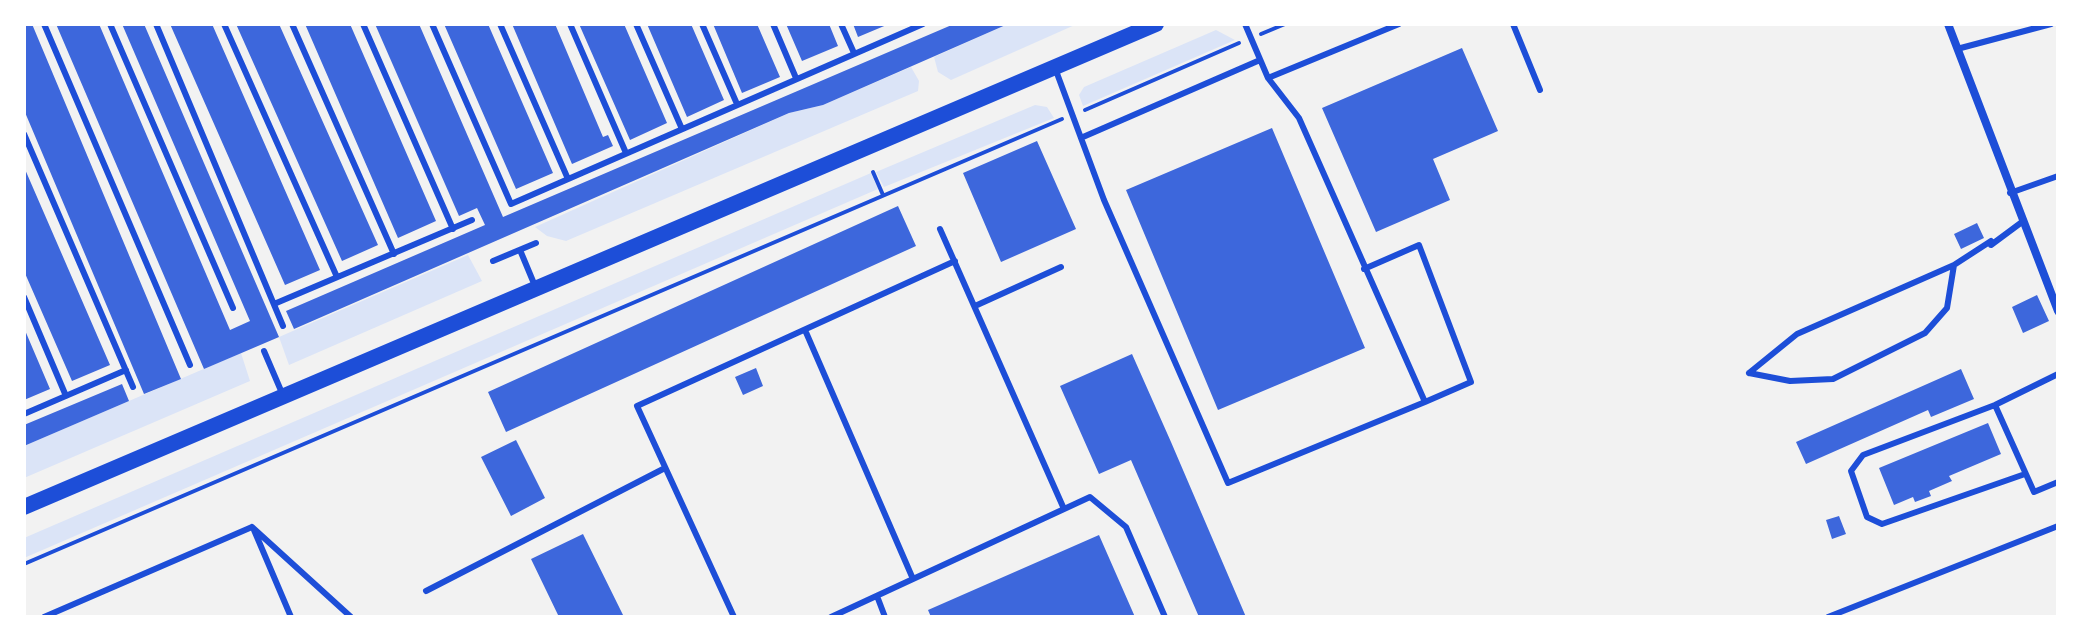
<!DOCTYPE html>
<style>
body{margin:0}
#map{position:relative;width:2082px;height:641px;overflow:hidden;background:#f2f2f2;font-family:Georgia,serif}
canvas{display:block}
.frame{position:absolute;inset:0;border:26px solid #fff;pointer-events:none}
</style>
<div id="map">
<canvas width="2082" height="641"></canvas>
<div class="frame"></div>
</div>
<script>
const ctx = document.querySelector('canvas').getContext('2d');
ctx.lineJoin = 'round';
function paint(path, color) { ctx.fillStyle = color; ctx.fill(path, 'evenodd'); }
function trace(path, color, width, dash) { ctx.strokeStyle = color; ctx.lineWidth = width; ctx.lineCap = dash ? 'butt' : 'round'; ctx.setLineDash(dash || []); ctx.stroke(path); }
paint(new Path2D(`
 M 1008,24 L 1077,24 L 951,80 L 938,72 L 934,57 Z
 M 1216,30 L 1235,40 L 1083,106 L 1079,95 L 1084,87 Z
 M 911,67 L 919,81 L 918,91 L 566,241 L 547,236 L 535,227 L 789,113 L 823,105 Z
 M 1035,105 L 1047,107 L 1054,118 L 884,187 L 876,172 Z
 M 871,173 L 878,189 L 24,558 L 24,538 Z
 M 468,255 L 482,281 L 289,365 L 279,337 Z
 M 241,353 L 250,381 L 24,478 L 24,446 Z`), '#dbe4f7');
paint(new Path2D(`
 M 24,24 L 32,24 L 181,379 L 144,394 L 24,110 Z
 M 56,24 L 99,24 L 230,330 L 250,321 L 122,24 L 144,24 L 279,337 L 204,369 Z
 M 170,24 L 212,24 L 320,270 L 285,285 Z
 M 236,24 L 279,24 L 378,245 L 342,261 Z
 M 305,24 L 350,24 L 436,221 L 398,238 Z
 M 375,24 L 419,24 L 503,217 L 954,24 L 1008,24 L 823,105 L 789,113 L 294,329 L 286,311 L 485,225 L 477,208 L 459,216 Z
 M 444,24 L 488,24 L 553,173 L 516,189 Z
 M 512,24 L 555,24 L 603,137 L 608,135 L 613,146 L 572,164 Z
 M 579,24 L 624,24 L 667,123 L 630,140 Z
 M 647,24 L 691,24 L 724,100 L 687,117 Z
 M 713,24 L 757,24 L 780,77 L 742,93 Z
 M 786,24 L 829,24 L 838,46 L 802,61 Z
 M 853,24 L 889,24 L 858,37 Z
 M 1462,48 L 1498,131 L 1433,159 L 1450,200 L 1376,232 L 1322,108 Z
 M 1272,128 L 1365,348 L 1218,410 L 1126,190 Z
 M 1037,141 L 1076,229 L 1001,262 L 963,173 Z
 M 24,167 L 110,365 L 72,381 L 24,271 Z
 M 898,206 L 916,246 L 506,432 L 488,392 Z
 M 1977,223 L 1984,238 L 1961,249 L 1954,234 Z
 M 2037,295 L 2049,321 L 2023,333 L 2012,307 Z
 M 24,328 L 50,389 L 24,400 Z
 M 1132,354 L 1171,442 L 1246,617 L 1199,617 L 1131,460 L 1099,474 L 1060,386 Z
 M 756,368 L 763,386 L 743,395 L 735,377 Z
 M 1961,369 L 1974,399 L 1931,417 L 1928,410 L 1806,464 L 1796,442 Z
 M 122,384 L 129,401 L 24,446 L 24,425 Z
 M 1988,423 L 2001,454 L 1949,476 L 1952,481 L 1929,491 L 1931,496 L 1915,502 L 1913,497 L 1894,505 L 1879,468 Z
 M 516,440 L 545,498 L 511,516 L 481,457 Z
 M 1839,516 L 1846,534 L 1832,539 L 1826,520 Z
 M 583,534 L 624,617 L 559,617 L 531,559 Z
 M 1099,535 L 1135,617 L 931,617 L 928,610 Z`), '#3d67dc');
trace(new Path2D(`
 M 1261,34 L 1285,24
 M 1085,110 L 1239,43
 M 873,172 L 883,195
 M 24,564 L 1062,119`), '#1d4ed8', 4);
trace(new Path2D(`
 M 44,24 L 190,365
 M 110,24 L 233,308
 M 156,24 L 283,326
 M 224,24 L 337,277
 M 292,24 L 394,254
 M 363,24 L 453,229
 M 432,24 L 511,204 L 923,24
 M 500,24 L 568,179
 M 570,24 L 626,153
 M 636,24 L 682,129
 M 702,24 L 737,104
 M 773,24 L 796,78
 M 841,24 L 854,53
 M 1513,24 L 1540,90
 M 1957,49 L 2051,24
 M 1055,68 L 1104,200 L 1228,483 L 1425,402 L 1299,118 L 1268,78 L 1245,24
 M 1268,78 L 1399,24
 M 24,134 L 133,387
 M 1083,137 L 1260,60
 M 2010,193 L 2058,176
 M 940,229 L 1064,509
 M 520,250 L 535,286
 M 493,261 L 536,243
 M 1364,269 L 1419,245 L 1471,382 L 1425,402
 M 24,297 L 66,396
 M 274,304 L 472,220
 M 975,306 L 1061,267
 M 805,330 L 913,579
 M 264,351 L 282,393
 M 1749,373 L 1797,334 L 1954,265 L 1991,241 L 1991,245 L 2022,222
 M 1749,373 L 1790,381 L 1833,379 L 1925,333 L 1947,308 L 1954,265
 M 1995,405 L 2034,492 L 2058,482
 M 24,414 L 126,370
 M 2025,474 L 1882,524 L 1867,517 L 1851,471 L 1863,455 L 1995,405 L 2058,374
 M 252,527 L 351,617
 M 254,530 L 291,617
 M 426,591 L 665,468
 M 877,596 L 885,617
 M 44,617 L 252,527
 M 734,617 L 637,406 L 955,261
 M 831,617 L 1090,497 L 1126,527 L 1165,617
 M 1828,617 L 2058,526`), '#1d4ed8', 6);
trace(new Path2D(`
 M 1948,24 L 2058,311`), '#1d4ed8', 8);
trace(new Path2D(`
 M 24,507 L 1156,24`), '#1d4ed8', 16);
</script>
